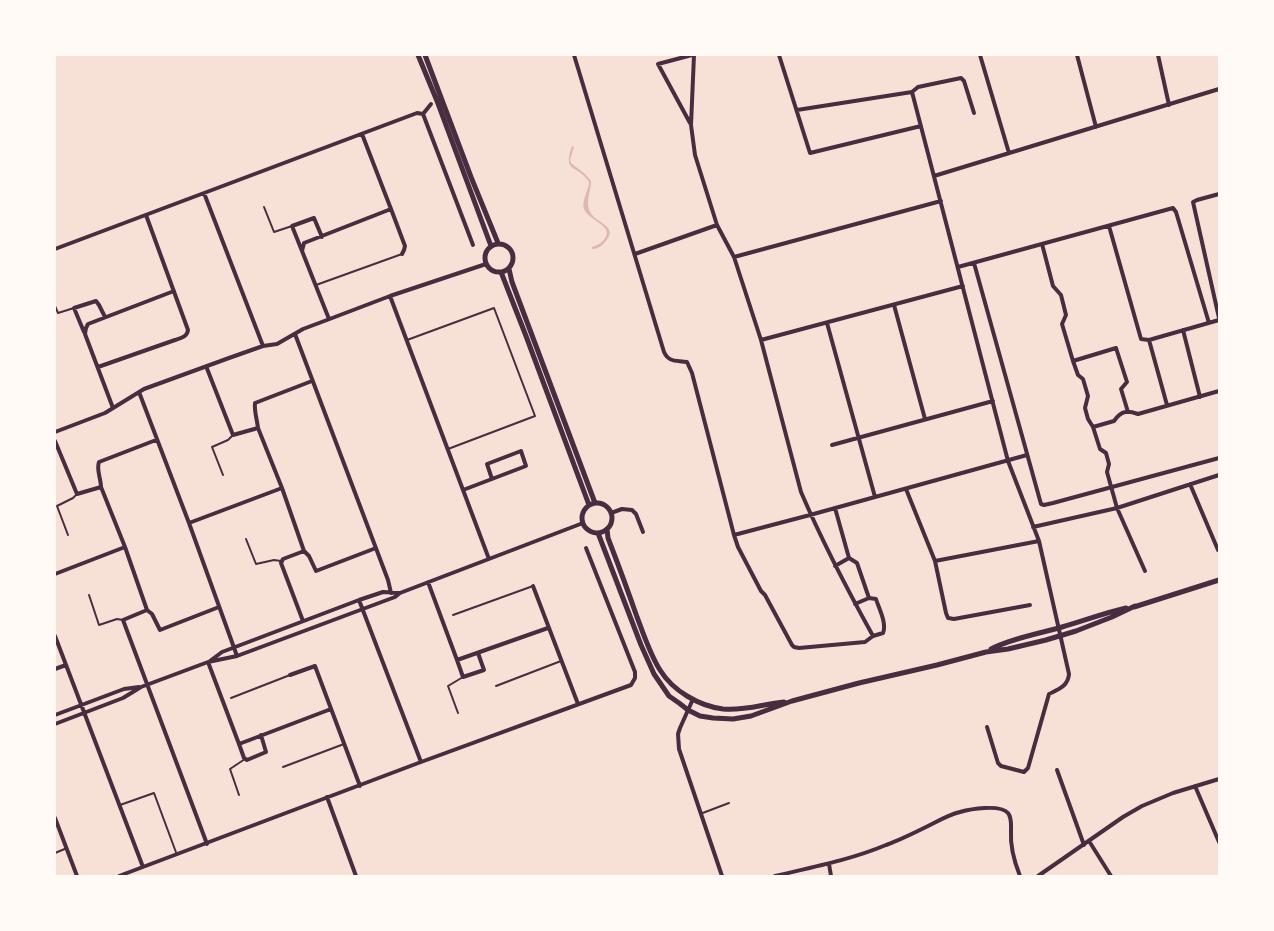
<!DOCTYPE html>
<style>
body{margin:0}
#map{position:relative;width:1274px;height:931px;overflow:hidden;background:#f7e1d7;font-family:Jost,sans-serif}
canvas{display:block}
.frame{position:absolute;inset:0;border:56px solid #fffaf5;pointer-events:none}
</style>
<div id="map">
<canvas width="1274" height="931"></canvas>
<div class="frame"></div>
</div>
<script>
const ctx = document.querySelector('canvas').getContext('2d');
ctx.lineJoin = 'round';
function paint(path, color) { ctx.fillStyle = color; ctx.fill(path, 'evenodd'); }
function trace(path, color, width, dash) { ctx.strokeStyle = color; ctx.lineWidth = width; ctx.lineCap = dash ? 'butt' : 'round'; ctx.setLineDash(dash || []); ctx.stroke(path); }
paint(new Path2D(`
 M 572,146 L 574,147 L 570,160 L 571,163 L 585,174 L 591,181 C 591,190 586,200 589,209 C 592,223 621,225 605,242 C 602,246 598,249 592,249 L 592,247 C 598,245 602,243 605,238 C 614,226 588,220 584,209 C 581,201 589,190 589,182 C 578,164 562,174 572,146 Z`), '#dcb8b0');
trace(new Path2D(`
 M 264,207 L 274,232 L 292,226
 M 316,285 L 402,254
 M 55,306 L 58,313 L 74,308
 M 407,340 L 494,308 L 535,416 L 448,449
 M 223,475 L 212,447 L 228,440 L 233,435
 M 68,535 L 57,506 L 73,498 L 77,494
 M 246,539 L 256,564 L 274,560 L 281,561
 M 89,595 L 99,625 L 117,619 L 123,620
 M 453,615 L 533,586
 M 496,686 L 561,661
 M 231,698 L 290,675
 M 458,713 L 448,686 L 463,677
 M 283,767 L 344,744
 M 239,795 L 230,769 L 245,759
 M 120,805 L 154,793 L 177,855
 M 700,814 L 729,803
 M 55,853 L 67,848`), '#4a2c40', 2);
trace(new Path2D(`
 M 574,55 L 664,352 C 669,363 677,360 687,362 L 692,373 L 734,535 L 738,547 L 761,591 L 765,595 L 792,645 L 794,647 L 799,648 L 865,642 L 873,636
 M 694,55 L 691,125 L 695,155 L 717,225 L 734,257 L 761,340 L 801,492 C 822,541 847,589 873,636 L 883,633 C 887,623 879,609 876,599 L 869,598 L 857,563 L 849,558 L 835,508
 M 779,55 L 810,153 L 921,126
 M 980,55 L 1009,153
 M 1077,55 L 1096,127
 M 1158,55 L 1169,105
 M 912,92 L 1008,461 L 1039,541 L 1069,674 C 1068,686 1059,689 1049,694 L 1028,768 L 1024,772 L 1001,766 L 998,763 L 987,727
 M 912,92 L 918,87 L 961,78 L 964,81 L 974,113
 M 431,104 L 423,114 L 473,245
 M 797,110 L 912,92
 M 690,123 L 658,64 L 692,55
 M 934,176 L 1219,89
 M 204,193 L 263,346
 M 1219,194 L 1197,200 L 1193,202 L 1219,318
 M 391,209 L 405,246 L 404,250 L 402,254
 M 1109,226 L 1141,339 L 1149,340 L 1219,320
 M 1042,244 L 1053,286 L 1061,295 L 1066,315 L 1062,324 L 1073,361 L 1078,375 L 1083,379 L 1088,396 L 1085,408 L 1088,419 L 1093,427 L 1100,449 L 1106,453 L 1109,464 L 1107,472 L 1117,508 L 1145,571
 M 55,249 L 417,113 L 423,114
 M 302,251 L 292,226 L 314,218 L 322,237
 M 635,254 L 717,225
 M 734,257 L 941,201
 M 974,263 L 1041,504 L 1044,505 L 1053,503 L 1219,458
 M 958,267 L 1173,208 L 1176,212 L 1209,323
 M 390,296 L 489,559
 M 894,305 L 925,419
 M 329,319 L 302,251 L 304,243 L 391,209 L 362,134
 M 827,323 L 875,497
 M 1183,330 L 1200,397
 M 84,332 L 74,308 L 96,301 L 99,305 L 105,317
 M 295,334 L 388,580 L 391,593
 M 761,340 L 963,286
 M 1149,340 L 1167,405
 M 1073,361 L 1116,348 L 1127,382 L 1121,389 L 1128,412
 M 206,366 L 233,435 L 258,428
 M 98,367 L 175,340 C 181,338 187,337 188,330 L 146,215
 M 312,381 L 255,403 C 254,411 257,419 258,428 L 282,488 L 304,551 L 309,556 L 316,571 L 376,548
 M 139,392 L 189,523 L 237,656
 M 113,408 L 85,334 L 86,328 L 88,324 L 174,291
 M 1093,427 L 1114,421 C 1121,411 1126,410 1138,414 L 1219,391
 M 55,432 L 105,413 L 144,389 L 229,358 L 263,346 L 277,344 L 303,329 L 327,320 L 390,296 L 486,264
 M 156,440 L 99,462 C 96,469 101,479 101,487 L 125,547 L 147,610 L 152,614 L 160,630 L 219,607
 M 55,441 L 77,494 L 101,487
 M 832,445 L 993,401
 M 1190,484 L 1218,550
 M 906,489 L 935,561 L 1039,541
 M 463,490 L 526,466 L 521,451 L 487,464 L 492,479
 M 611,513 L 622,509 L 632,510 L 636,514 L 643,532
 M 189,523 L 282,488
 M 1033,527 L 1117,508 L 1219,475
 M 734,535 L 810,515 L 1027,455
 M 935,561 L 946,613 L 948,618 L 954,619 L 1030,605
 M 835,566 L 849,558
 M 55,574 L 125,547
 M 428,582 L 457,660 L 548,628
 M 533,586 L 578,704
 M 359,600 L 421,762
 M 855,604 L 869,598
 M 147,610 L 123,620 L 207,844
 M 303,621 L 281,563 L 283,559 L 304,551
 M 55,636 L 143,867
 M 457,660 L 463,677 L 484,670 L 478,653
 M 210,661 L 222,652 L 359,600 L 383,592 L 400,593
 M 208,662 L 239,744 L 331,709
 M 55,669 L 66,665
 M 290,675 L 315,666 L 360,786
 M 693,699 L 680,728 L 678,734 L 679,749 L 722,876
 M 55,715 L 124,689 L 139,687
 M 55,724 L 123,698 L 141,687 L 208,662 L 237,656 L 395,597 L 400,593 L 583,523
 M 239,744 L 244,758 L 247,760 L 266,752 L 261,735
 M 1057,770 L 1084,845
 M 1195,786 L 1219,842
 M 327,797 L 356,876
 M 55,818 L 77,876
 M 1089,841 L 1111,876
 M 829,864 L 831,876
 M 119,876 L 421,762 L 631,685 L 635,678 L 635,672 L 586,548
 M 775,876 C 813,867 850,860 886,845 C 900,840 914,833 928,826 C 938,821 948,815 960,812 C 970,809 1000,804 1008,813 C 1012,818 1011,825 1011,831 C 1010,847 1014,861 1020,876
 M 1038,876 L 1123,817 L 1142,806 L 1173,793 L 1219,779`), '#4a2c40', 4);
trace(new Path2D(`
 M 418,55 L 437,101 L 491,246
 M 425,55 L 471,177 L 498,243
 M485 258a14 14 0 1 1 28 0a14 14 0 1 1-28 0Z
 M 509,269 L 512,282 L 595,503
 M 501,272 L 526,336 L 589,505
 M582 518a15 15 0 1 1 30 0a15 15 0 1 1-30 0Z
 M 607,529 L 608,538 C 618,564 628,591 637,617 C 644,635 650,654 660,670 C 673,691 699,706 723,709 C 745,711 763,704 784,702
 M 598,533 L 641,645 L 654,674 L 669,696 L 679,703 L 688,710 L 700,716 L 713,718 L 733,719 L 751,716 L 792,701 L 859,683 L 937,665 L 986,652 L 1008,649 L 1046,640 L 1076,631 L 1112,617 L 1135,606
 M 1134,607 L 1219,580
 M 991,649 C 1012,638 1038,634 1062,627 C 1083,621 1104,613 1126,608`), '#4a2c40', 5);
</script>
